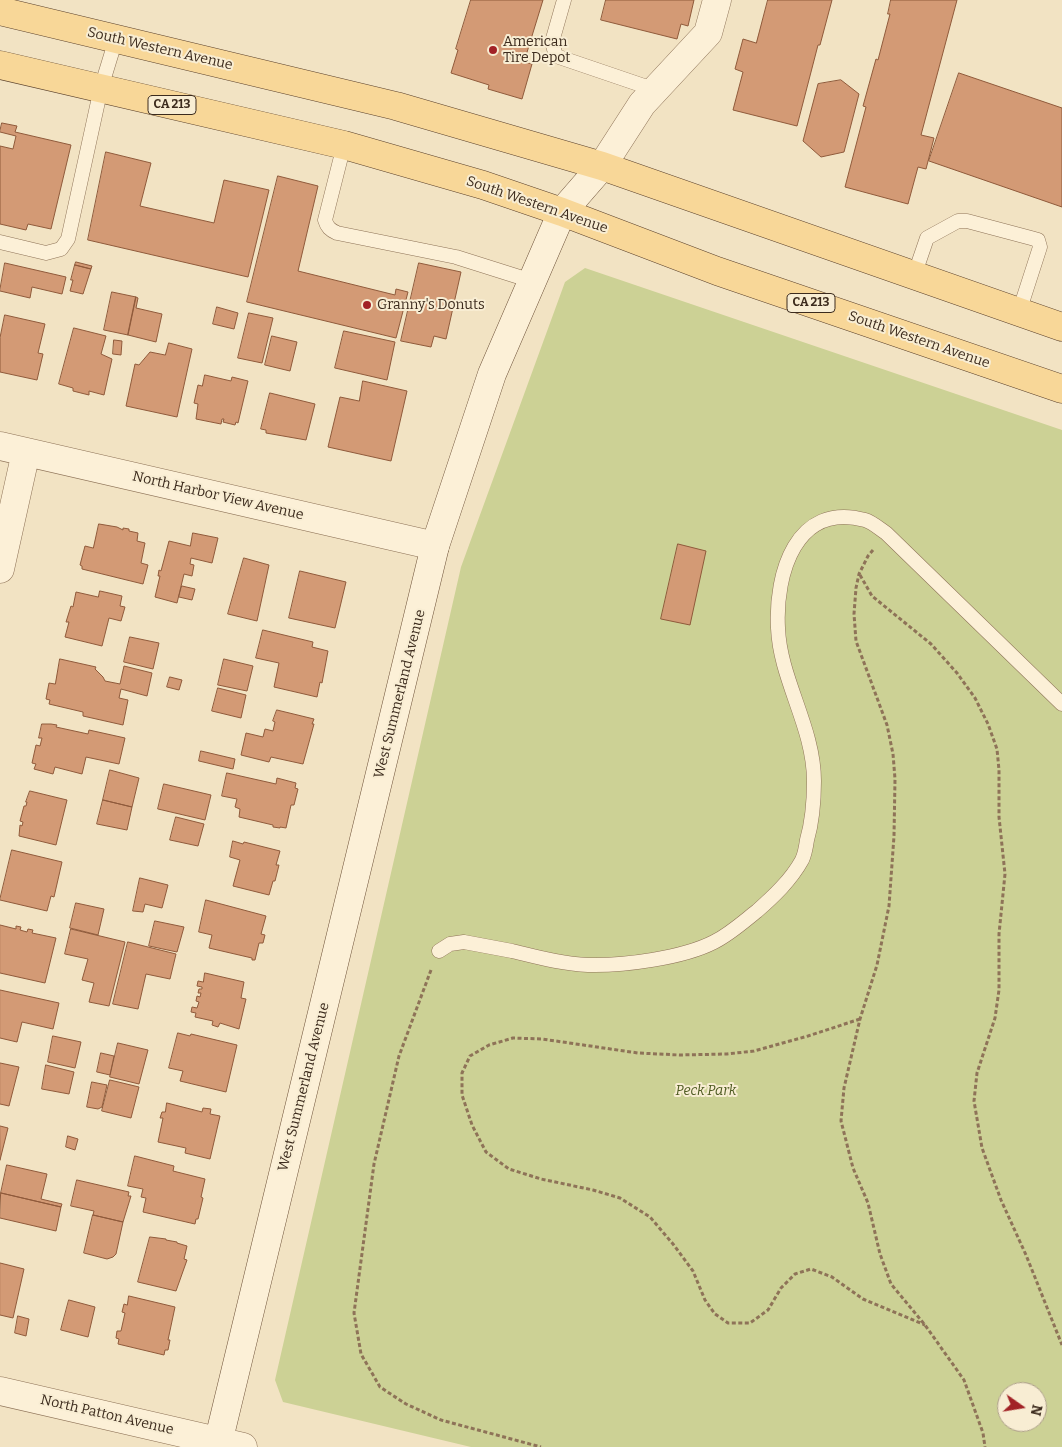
<!DOCTYPE html>
<style>
body{margin:0}
#map{position:relative;width:1062px;height:1447px;overflow:hidden;background:#f2e3c3;font-family:Bitter,serif}
canvas{display:block}
.north{position:absolute;left:997px;top:1382px;width:50px;height:50px;box-sizing:border-box;background:#f8edd3;border:1px solid #ad9f8a;border-radius:50%;rotate:103deg;font-size:14px;font-weight:700;line-height:20px;text-align:center;color:#3c2b1d}
.north::after{content:'';display:block;margin:auto;width:18px;height:22px;background:#a22226;clip-path:polygon(50% 0,100% 100%,50% 72%,0 100%)}
</style>
<div id="map">
<canvas width="1062" height="1447"></canvas>
<div class="north">N</div>
</div>
<script>
const ctx = document.querySelector('canvas').getContext('2d');
ctx.lineJoin = 'round';
function paint(path, color) { ctx.fillStyle = color; ctx.fill(path, 'evenodd'); }
function trace(path, color, width, dash) { ctx.strokeStyle = color; ctx.lineWidth = width; ctx.lineCap = dash ? 'butt' : 'round'; ctx.setLineDash(dash || []); ctx.stroke(path); }
function write(font, color, halo, rows, align = 'center') {
  ctx.font = font + ' Bitter,serif'; ctx.lineWidth = 4; ctx.setLineDash([]); ctx.textBaseline = 'middle'; ctx.strokeStyle = halo; ctx.fillStyle = color; for (const [text, x, y, turn = 0] of rows) {
    ctx.save(); ctx.translate(x, y); ctx.rotate((+turn || 0) * Math.PI / 180); ctx.textAlign = isNaN(turn) ? turn : align; if (halo) ctx.strokeText(text, 0, 0); ctx.fillText(text, 0, 0); ctx.restore();
  }
}
paint(new Path2D(`
 M 585,268 L 1062,430 L 1062,1447 L 471,1447 L 283,1402 L 275,1380 L 461,567 L 565,282 ZM 1007,1392 L 1037,1392 L 1037,1422 L 1007,1422 Z`), '#ccd195');
const building = new Path2D(`
 M 471,0 L 543,0 L 524,62 L 532,64 L 522,99 L 488,89 L 489,85 L 451,73 L 458,50 L 456,49 Z
 M 606,0 L 694,0 L 688,26 L 681,24 L 677,39 L 601,20 Z
 M 768,0 L 832,0 L 820,45 L 818,45 L 797,126 L 733,110 L 743,72 L 735,69 L 743,39 L 756,43 Z
 M 891,0 L 957,0 L 921,135 L 934,138 L 926,169 L 918,167 L 908,204 L 845,187 L 866,107 L 863,106 L 876,59 L 878,60 L 890,14 L 888,14 Z
 M 959,73 L 1062,108 L 1062,207 L 929,161 Z
 M 841,80 L 859,94 L 844,152 L 821,157 L 803,141 L 818,84 Z
 M 2,123 L 17,126 L 15,132 L 71,145 L 51,229 L 28,224 L 26,230 L 0,224 L 0,146 L 13,149 L 16,136 L 0,132 Z
 M 106,152 L 151,163 L 140,206 L 214,223 L 224,180 L 269,190 L 248,277 L 88,240 Z
 M 278,176 L 318,186 L 298,271 L 395,295 L 396,289 L 408,292 L 396,338 L 247,302 Z
 M 76,262 L 92,266 L 91,269 L 75,265 Z
 M 5,263 L 66,277 L 62,294 L 32,287 L 30,298 L 0,291 Z
 M 419,263 L 461,272 L 446,339 L 434,336 L 431,347 L 401,341 Z
 M 75,265 L 91,269 L 83,294 L 70,291 L 73,280 L 71,280 Z
 M 112,292 L 136,297 L 128,335 L 104,330 Z
 M 136,297 L 138,298 L 136,308 L 162,314 L 156,342 L 128,335 Z
 M 217,307 L 238,313 L 234,329 L 213,324 Z
 M 249,313 L 273,318 L 262,363 L 238,358 Z
 M 5,315 L 45,324 L 38,353 L 43,354 L 37,380 L 0,372 L 0,338 Z
 M 74,328 L 106,336 L 101,354 L 112,359 L 104,395 L 89,391 L 89,395 L 73,391 L 73,388 L 59,384 Z
 M 344,331 L 395,342 L 387,380 L 335,368 Z
 M 272,336 L 297,342 L 290,371 L 265,365 Z
 M 114,340 L 122,341 L 121,355 L 113,354 Z
 M 169,343 L 192,349 L 177,417 L 126,406 L 135,364 L 139,365 L 150,352 L 165,355 Z
 M 205,375 L 231,381 L 232,377 L 248,381 L 238,423 L 236,422 L 235,425 L 223,422 L 224,419 L 222,419 L 221,424 L 196,419 L 198,404 L 194,403 L 198,385 L 202,386 Z
 M 363,381 L 407,391 L 391,461 L 328,447 L 340,397 L 359,401 Z
 M 270,393 L 315,404 L 306,440 L 266,433 L 266,430 L 261,429 Z
 M 99,524 L 117,527 L 123,530 L 123,528 L 129,529 L 129,531 L 138,533 L 137,541 L 145,543 L 141,563 L 148,565 L 143,584 L 82,569 L 82,566 L 80,565 L 85,546 L 93,548 Z
 M 193,533 L 218,538 L 212,563 L 191,558 L 190,564 L 194,565 L 192,576 L 184,574 L 177,603 L 155,597 L 160,576 L 158,576 L 159,570 L 161,571 L 169,541 L 190,546 Z
 M 678,544 L 706,551 L 690,625 L 661,619 Z
 M 244,558 L 269,565 L 257,621 L 228,614 Z
 M 300,571 L 346,582 L 335,628 L 289,618 Z
 M 182,586 L 195,589 L 192,600 L 179,597 Z
 M 100,591 L 122,596 L 120,606 L 125,607 L 121,621 L 109,618 L 102,646 L 65,637 L 69,622 L 66,622 L 71,606 L 73,607 L 76,592 L 98,597 Z
 M 263,630 L 313,642 L 312,647 L 328,651 L 322,683 L 320,682 L 317,697 L 274,687 L 279,663 L 256,658 Z
 M 130,637 L 159,643 L 153,669 L 124,662 Z
 M 60,659 L 96,667 L 95,669 L 103,677 L 105,681 L 120,684 L 124,666 L 152,673 L 147,696 L 121,689 L 119,698 L 128,700 L 123,725 L 83,716 L 83,712 L 49,704 L 50,700 L 46,699 L 49,683 L 55,684 Z
 M 224,659 L 253,666 L 247,691 L 218,685 Z
 M 170,677 L 182,680 L 179,690 L 167,687 Z
 M 218,688 L 246,695 L 241,718 L 212,711 Z
 M 277,710 L 314,719 L 312,724 L 314,724 L 303,764 L 271,757 L 269,762 L 241,755 L 246,733 L 263,737 L 265,729 L 273,731 L 275,722 L 273,721 Z
 M 42,724 L 51,724 L 57,725 L 56,727 L 88,734 L 89,730 L 125,738 L 119,764 L 86,757 L 82,774 L 55,767 L 53,774 L 34,769 L 36,764 L 32,763 L 36,745 L 40,746 L 42,738 L 39,738 Z
 M 201,751 L 235,759 L 233,769 L 199,761 Z
 M 110,770 L 139,778 L 132,807 L 103,800 Z
 M 227,773 L 276,784 L 277,778 L 296,783 L 295,788 L 298,789 L 294,805 L 291,805 L 286,828 L 280,827 L 280,828 L 273,827 L 273,825 L 239,817 L 240,809 L 235,807 L 237,799 L 222,796 Z
 M 164,784 L 211,795 L 205,820 L 158,809 Z
 M 30,791 L 67,800 L 56,845 L 19,836 L 20,825 L 22,826 L 23,822 L 20,821 L 24,806 L 26,806 L 27,802 L 26,802 Z
 M 103,800 L 132,807 L 127,830 L 97,824 Z
 M 176,817 L 204,824 L 198,846 L 170,840 Z
 M 233,841 L 243,844 L 244,842 L 280,851 L 276,865 L 279,865 L 275,881 L 273,881 L 269,895 L 233,886 L 240,860 L 230,857 Z
 M 12,850 L 62,862 L 54,897 L 51,896 L 47,911 L 0,900 Z
 M 140,878 L 168,885 L 162,908 L 145,904 L 143,912 L 133,911 Z
 M 206,900 L 266,916 L 261,934 L 265,935 L 263,943 L 259,943 L 255,960 L 252,960 L 252,958 L 209,948 L 212,935 L 199,932 Z
 M 76,903 L 104,909 L 98,935 L 70,928 Z
 M 155,921 L 184,927 L 177,952 L 149,946 Z
 M 0,925 L 16,929 L 16,926 L 21,927 L 20,930 L 27,932 L 28,929 L 33,930 L 32,933 L 56,938 L 45,983 L 0,973 Z
 M 71,929 L 125,942 L 109,1006 L 89,1002 L 94,983 L 82,980 L 88,959 L 65,954 Z
 M 128,942 L 176,954 L 170,979 L 146,974 L 138,1009 L 113,1004 Z
 M 205,973 L 244,982 L 241,998 L 246,999 L 239,1029 L 220,1023 L 218,1027 L 212,1025 L 213,1021 L 195,1017 L 196,1013 L 191,1012 L 192,1007 L 197,1008 L 199,1002 L 196,1001 L 197,996 L 200,997 L 201,993 L 198,993 L 199,989 L 202,989 L 202,987 L 197,986 L 198,981 L 203,982 Z
 M 0,990 L 59,1003 L 53,1029 L 22,1022 L 17,1042 L 0,1038 Z
 M 178,1033 L 190,1036 L 191,1034 L 237,1045 L 226,1092 L 180,1081 L 183,1071 L 169,1068 Z
 M 53,1036 L 81,1042 L 75,1068 L 48,1062 Z
 M 118,1043 L 148,1050 L 139,1084 L 110,1077 Z
 M 101,1053 L 114,1056 L 110,1075 L 97,1072 Z
 M 0,1063 L 19,1067 L 9,1106 L 0,1104 Z
 M 46,1065 L 74,1072 L 69,1094 L 42,1089 Z
 M 110,1080 L 139,1087 L 131,1118 L 102,1111 Z
 M 92,1082 L 107,1085 L 102,1107 L 98,1109 L 87,1107 Z
 M 167,1103 L 202,1112 L 203,1108 L 211,1109 L 210,1114 L 220,1116 L 210,1159 L 185,1153 L 186,1148 L 158,1142 L 163,1118 L 160,1118 L 162,1112 L 165,1112 Z
 M 0,1126 L 8,1128 L 0,1160 Z
 M 68,1136 L 78,1139 L 75,1150 L 66,1147 Z
 M 135,1156 L 174,1166 L 173,1171 L 205,1179 L 201,1197 L 203,1198 L 198,1219 L 196,1219 L 195,1224 L 143,1212 L 146,1198 L 141,1197 L 143,1189 L 128,1186 Z
 M 7,1165 L 47,1174 L 41,1199 L 62,1204 L 61,1207 L 1,1193 Z
 M 77,1180 L 129,1192 L 128,1196 L 131,1196 L 123,1222 L 93,1215 L 94,1211 L 71,1206 Z
 M 1,1193 L 61,1207 L 56,1231 L 0,1218 Z
 M 93,1215 L 123,1222 L 116,1254 L 113,1257 L 107,1259 L 84,1253 Z
 M 150,1237 L 166,1239 L 166,1240 L 177,1242 L 177,1243 L 187,1246 L 184,1259 L 187,1260 L 176,1291 L 138,1282 Z
 M 0,1263 L 24,1269 L 13,1318 L 0,1315 Z
 M 129,1296 L 175,1307 L 168,1340 L 170,1340 L 168,1350 L 165,1350 L 164,1355 L 118,1344 L 119,1339 L 116,1338 L 117,1331 L 121,1331 L 125,1313 L 122,1312 L 124,1304 L 127,1305 Z
 M 69,1300 L 95,1307 L 88,1337 L 61,1330 Z
 M 18,1316 L 29,1319 L 26,1336 L 15,1333 Z`);
paint(building, '#d39a75');
trace(building, '#8f5a3b', 1);
const service = new Path2D(`
 M 564,0 L 552,42 L 556,56 L 656,90
 M 344,145 L 325,220 C 327,227 330,230 337,233 L 456,257 L 532,281
 M 0,242 L 46,253 L 61,249 L 68,239 L 101,88 L 116,39
 M 914,276 L 927,238 L 958,221 L 967,221 L 1031,238 L 1038,240 L 1040,247 L 1019,312
 M 439,951 L 450,944 L 464,942 C 480,945 496,948 512,951 C 537,957 562,964 588,965 C 623,966 683,958 714,942 C 730,934 743,922 757,911 C 774,896 791,880 802,860 C 805,854 806,847 807,840 C 813,819 814,802 814,781 C 814,727 780,680 778,628 C 775,574 796,501 865,520 C 872,522 880,529 886,533 L 1062,704`);
const minor = new Path2D(`
 M 602,166 L 642,104 L 708,33 L 717,0
 M 0,446 L 435,546
 M 0,569 L 26,452
 M 0,1391 L 243,1447`);
const secondary = new Path2D(`
 M 217,1447 L 435,546 L 492,374 L 562,212 L 602,166`);
const primary = new Path2D(`
 M 0,11 L 396,106 L 602,166 L 1062,327
 M 0,65 L 344,145 L 483,185 L 562,212 L 717,271 L 1062,389`);
trace(service, '#8e7358', 15);
trace(minor, '#8e7358', 29);
trace(secondary, '#70543b', 29);
trace(primary, '#5b412c', 29);
trace(new Path2D(`
 M 873,550 L 868,556 L 859,574 L 856,588 L 854,614 L 856,641 L 887,725 L 893,754 L 895,779 L 894,836 L 889,906 L 877,965 L 860,1019 L 844,1088 L 841,1121 L 853,1168 L 868,1203 L 880,1254 L 891,1284 L 925,1325 L 964,1380 L 983,1433 L 985,1447
 M 860,575 L 872,596 L 931,644 L 957,673 L 975,698 L 988,724 L 997,749 L 999,770 L 999,817 L 1005,874 L 999,934 L 999,990 L 995,1018 L 977,1073 L 974,1101 L 982,1148 L 1001,1200 L 1026,1255 L 1062,1345
 M 431,970 L 399,1056 L 374,1164 L 354,1313 L 361,1354 L 380,1387 L 406,1404 L 441,1420 L 541,1447
 M 860,1019 L 808,1036 L 754,1051 L 727,1054 L 679,1055 L 638,1053 L 542,1039 L 513,1038 L 489,1045 L 470,1056 L 462,1073 L 462,1095 L 472,1125 L 486,1152 L 509,1169 L 541,1179 L 593,1190 L 620,1198 L 650,1217 L 673,1244 L 693,1271 L 705,1300 L 715,1314 L 728,1323 L 750,1323 L 768,1310 L 781,1288 L 795,1274 L 811,1269 L 832,1277 L 863,1299 L 925,1325`), '#8e7358', 3, [4, 2.5]);
trace(service, '#fcf0d7', 14);
trace(minor, '#fcf0d7', 28);
trace(secondary, '#fcf0d7', 28);
trace(primary, '#f8d798', 28);
for (const [x, y, r, color] of [
 [493,50,5,"#a22226"],
 [367,305,5,"#a22226"]
]) { const dot = new Path2D(); dot.arc(x, y, r, 0, 2 * Math.PI); ctx.fillStyle = color; ctx.fill(dot); trace(dot, '#f8edd3', 2); }
for (const [x, y, w] of [
 [172,105,48],
 [811,303,48]
]) { const box = new Path2D(); box.roundRect(x - w / 2, y - 9.5, w, 19, 4); ctx.fillStyle = '#f8edd3'; ctx.fill(box); trace(box, '#3c2b1d', 1); }
write('bold 12px', '#3c2b1d', null, [
 ["CA 213",172,105],
 ["CA 213",811,303]
]);
write('14px', '#3c2b1d', '#f8edd3', [
 ["American",503,42],
 ["Tire Depot",503,58],
 ["Granny's Donuts",377,305]
], 'left');
write('14px', '#3c2b1d', '#f8edd3', [
 ["South Western Avenue",160,49,13],
 ["South Western Avenue",537,205,19],
 ["South Western Avenue",919,340,19],
 ["North Harbor View Avenue",218,496,13],
 ["West Summerland Avenue",400,694,-76],
 ["West Summerland Avenue",304,1087,-76],
 ["North Patton Avenue",107,1415,13]
]);
write('italic 14px', '#4e5b22', '#f8edd3', [
 ["Peck Park",706,1091]
]);
</script>
